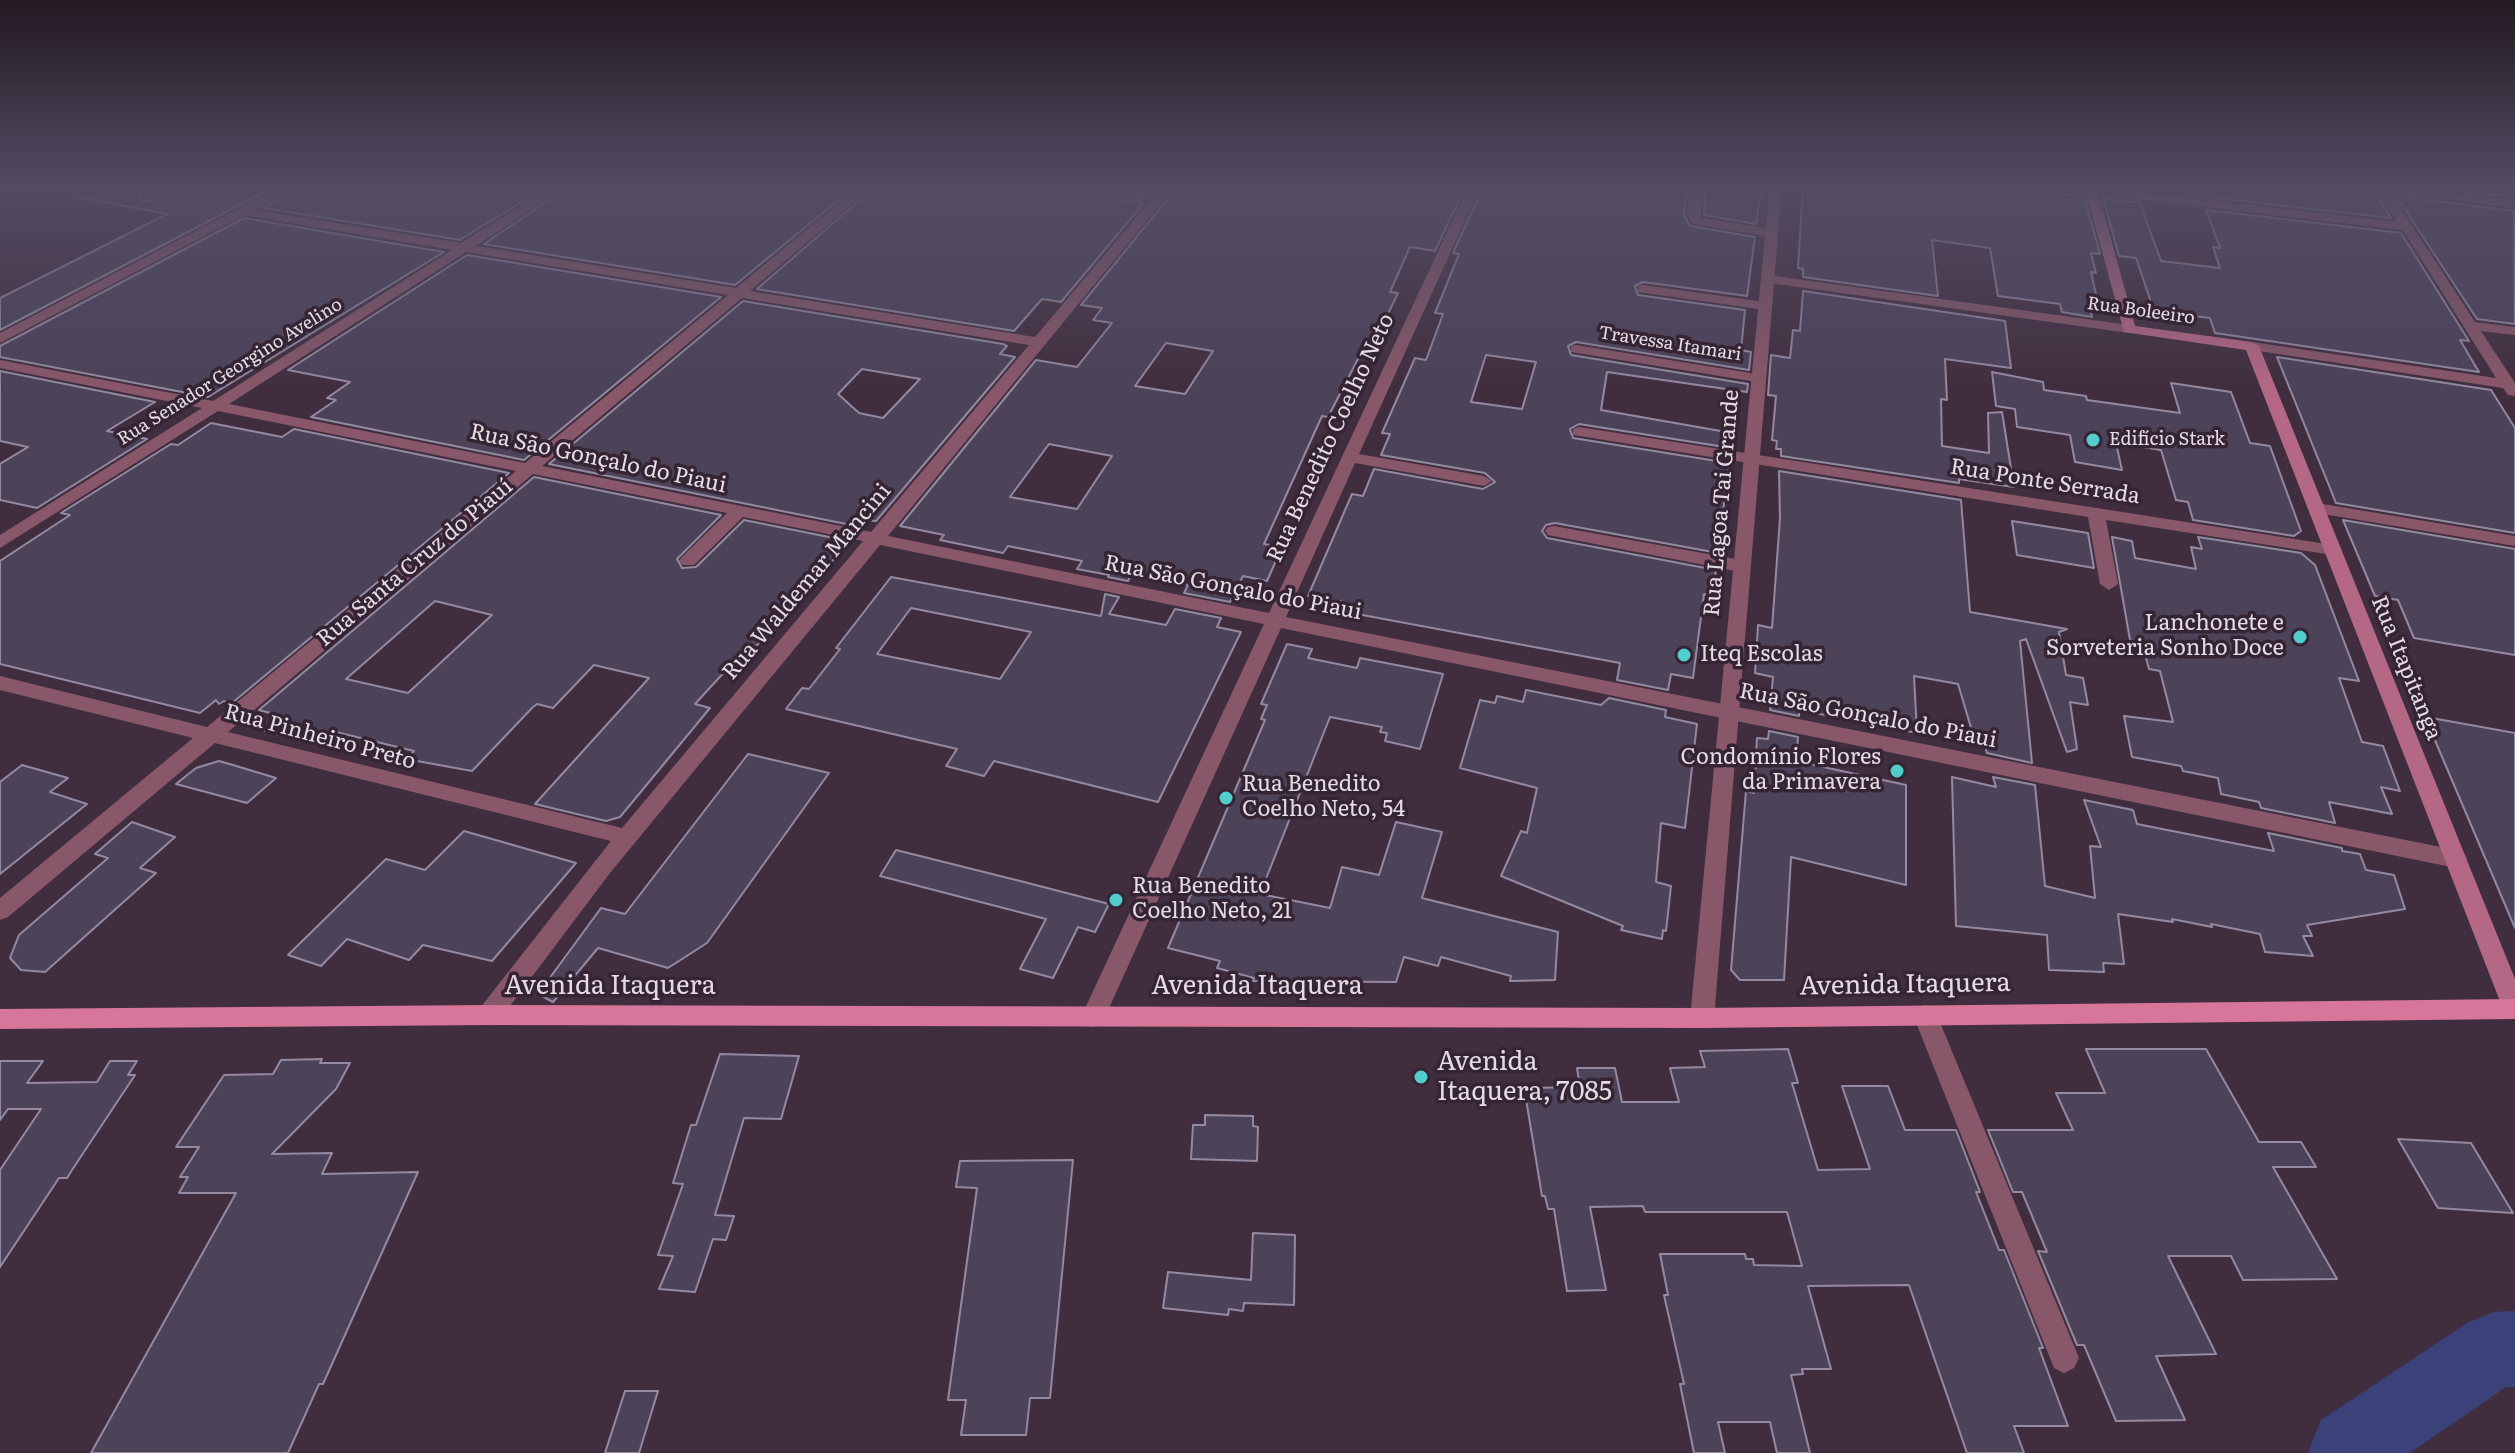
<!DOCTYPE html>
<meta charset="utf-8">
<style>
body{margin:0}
canvas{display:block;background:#402e3e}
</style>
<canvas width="2515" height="1453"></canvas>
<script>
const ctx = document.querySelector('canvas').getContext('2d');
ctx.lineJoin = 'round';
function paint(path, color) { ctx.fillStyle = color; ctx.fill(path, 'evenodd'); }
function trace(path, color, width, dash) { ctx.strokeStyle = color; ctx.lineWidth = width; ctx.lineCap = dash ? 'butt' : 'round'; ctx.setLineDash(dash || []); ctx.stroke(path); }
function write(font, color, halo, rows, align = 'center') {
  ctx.font = font + ' Literata,serif'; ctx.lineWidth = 7; ctx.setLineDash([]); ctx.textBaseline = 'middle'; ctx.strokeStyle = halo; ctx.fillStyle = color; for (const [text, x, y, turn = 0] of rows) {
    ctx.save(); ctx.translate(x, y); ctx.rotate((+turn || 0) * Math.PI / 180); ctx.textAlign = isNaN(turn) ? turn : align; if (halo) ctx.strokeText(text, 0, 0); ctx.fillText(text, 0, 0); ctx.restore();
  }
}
paint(new Path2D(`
 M 2515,1311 L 2515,1387 L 2506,1387 L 2410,1453 L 2308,1453 L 2321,1420 L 2467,1323 L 2494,1312 Z`), '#3a4279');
const building = new Path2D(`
 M 74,185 L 148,185 L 138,191 L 141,200 L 151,200 L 172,185 L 278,185 L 0,330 L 0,298 L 167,214 L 73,196 Z
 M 571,185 L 857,185 L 735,285 L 484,244 Z
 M 877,185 L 1009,185 L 1144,203 L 1061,302 L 1042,299 L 1014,331 L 757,289 Z
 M 1179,185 L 1466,185 L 1435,251 L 1410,247 L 1390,292 L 1398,293 L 1367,357 L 1360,355 L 1328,417 L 1322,416 L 1264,544 L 1282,547 L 1267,581 L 1243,576 L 1230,602 L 1184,593 L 1188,585 L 1132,573 L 1128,581 L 1108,577 L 1109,575 L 1077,569 L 1082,561 L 1008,546 L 1003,553 L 940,540 L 944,535 L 900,526 L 1036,360 L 1077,367 L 1112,323 L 1093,320 L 1102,308 L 1081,305 ZM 1166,343 L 1213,351 L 1185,394 L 1135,386 ZM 1049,444 L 1112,456 L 1077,509 L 1010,497 Z
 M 1484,185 L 1688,185 L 1684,215 L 1690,226 L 1755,237 L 1747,296 L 1643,282 L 1635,286 L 1638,295 L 1745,310 L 1741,350 L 1751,352 L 1749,370 L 1576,342 L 1568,346 L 1571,355 L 1748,384 L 1747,392 L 1607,372 L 1601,410 L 1732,433 L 1731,448 L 1579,424 L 1570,429 L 1573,438 L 1729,463 L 1718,553 L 1555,523 L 1546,525 L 1542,531 L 1547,538 L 1716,570 L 1712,596 L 1704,594 L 1693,678 L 1671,674 L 1668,690 L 1617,680 L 1620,663 L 1341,611 L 1344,602 L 1308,596 L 1352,494 L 1363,496 L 1374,469 L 1483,489 L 1495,482 L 1485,473 L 1381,455 L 1390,434 L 1382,433 L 1415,358 L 1426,360 L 1443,314 L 1435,313 L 1459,254 L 1453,253 ZM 1486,355 L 1536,362 L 1522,409 L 1471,402 Z
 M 1706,185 L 1762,185 L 1756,224 L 1704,215 Z
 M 1803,185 L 1913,185 L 1950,189 L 1966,189 L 1968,186 L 2034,192 L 2034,185 L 2040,185 L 2049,192 L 2084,196 L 2100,254 L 2091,253 L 2096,273 L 2091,272 L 2099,308 L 2090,307 L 2092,317 L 2062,312 L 2060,304 L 1998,296 L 1990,248 L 1932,240 L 1938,296 L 1803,277 L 1803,269 L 1798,268 Z
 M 2196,185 L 2365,185 L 2370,194 L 2376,194 L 2391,218 L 2200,196 Z
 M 2450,185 L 2507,189 L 2509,196 L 2452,190 Z
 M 301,186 L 301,185 L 549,185 L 460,240 L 264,208 Z
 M 2396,196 L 2514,211 L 2515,324 L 2477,319 Z
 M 2103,198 L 2140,203 L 2161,261 L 2220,268 L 2213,247 L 2220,248 L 2206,210 L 2401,233 L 2469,341 L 2460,340 L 2479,372 L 2215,333 L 2210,318 L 2154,311 L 2136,258 L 2119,256 Z
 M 244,218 L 444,252 L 208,397 L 0,357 L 0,346 Z
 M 467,255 L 721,297 L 524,460 L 311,417 L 336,400 L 327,398 L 350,382 L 288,370 Z
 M 1803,291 L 2005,321 L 2011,368 L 1945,359 L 1947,400 L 1941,399 L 1942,446 L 1989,453 L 1988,413 L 2002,412 L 2014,487 L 1959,479 L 1959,483 L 1781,456 L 1781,449 L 1776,449 L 1777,441 L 1772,440 L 1776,396 L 1768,395 L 1771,355 L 1790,358 L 1793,330 L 1800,331 Z
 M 743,301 L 1003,344 L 1007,346 L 1000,354 L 1015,357 L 876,521 L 867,520 L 861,527 L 549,464 ZM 862,369 L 920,379 L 883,418 L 859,413 L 838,394 Z
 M 2277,357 L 2491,390 L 2515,428 L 2515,533 L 2336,503 Z
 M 0,371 L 155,402 L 107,431 L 147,439 L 37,508 L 0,500 L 0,464 L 28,447 L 0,441 Z
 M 1992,372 L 2043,382 L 2044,390 L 2086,396 L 2087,400 L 2180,413 L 2171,383 L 2231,392 L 2250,443 L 2270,446 L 2301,531 L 2294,536 L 2193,520 L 2188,502 L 2176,500 L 2161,450 L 2116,443 L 2122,470 L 2075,462 L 2070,435 L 2017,427 L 2015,409 L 1996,406 Z
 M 211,423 L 282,437 L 294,429 L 509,473 L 232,703 L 224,701 L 219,704 L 216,700 L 200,713 L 0,664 L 0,561 L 70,515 L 61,513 L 171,444 L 178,445 Z
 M 1779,471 L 1961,500 L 1970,612 L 2067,629 L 2059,632 L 2066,675 L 2083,678 L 2088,705 L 2070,702 L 2077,749 L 2067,752 L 2026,639 L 2020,641 L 2032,763 L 1987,753 L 1981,732 L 1972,731 L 1958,684 L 1914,676 L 1917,733 L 1799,710 L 1799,716 L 1770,710 L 1773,677 L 1755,673 L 1758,625 L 1772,628 L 1780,518 Z
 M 534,477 L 721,515 L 677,559 L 682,568 L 696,567 L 744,520 L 849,541 L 769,637 L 765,636 L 735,670 L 728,668 L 695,704 L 710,708 L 620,817 L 606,821 L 535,804 L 649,678 L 594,665 L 553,708 L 537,704 L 533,707 L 472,771 L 406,759 L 414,751 L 332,731 L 317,745 L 265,731 L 282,716 L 259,710 ZM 435,601 L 492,615 L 408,693 L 346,679 Z
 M 2343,520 L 2515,549 L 2515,655 L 2414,638 L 2398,600 L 2375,596 Z
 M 2012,521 L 2088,533 L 2094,568 L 2017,555 Z
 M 2112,537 L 2132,541 L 2135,558 L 2196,569 L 2191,547 L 2202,549 L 2198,537 L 2301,553 L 2315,565 L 2359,681 L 2339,678 L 2362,742 L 2383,746 L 2400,791 L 2381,787 L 2392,814 L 2329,802 L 2335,823 L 2261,808 L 2259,802 L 2221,794 L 2218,778 L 2183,771 L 2181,766 L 2132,757 L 2124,716 L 2173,722 L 2160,671 L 2149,669 L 2142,643 L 2130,640 Z
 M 891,577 L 1101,616 L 1105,594 L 1119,597 L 1109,614 L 1166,625 L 1175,609 L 1221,618 L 1217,627 L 1241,632 L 1158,802 L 994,761 L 984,776 L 946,766 L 957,749 L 786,709 L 802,688 L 809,689 L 840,649 L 836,648 ZM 911,608 L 1031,632 L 1000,679 L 877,654 Z
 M 1287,644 L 1312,649 L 1308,658 L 1357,668 L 1360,658 L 1443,674 L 1420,749 L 1385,741 L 1387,733 L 1380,732 L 1382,727 L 1330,717 L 1260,894 L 1330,908 L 1342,867 L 1379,875 L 1396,822 L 1442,832 L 1422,898 L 1558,932 L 1555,980 L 1510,981 L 1511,976 L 1441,957 L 1438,966 L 1404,957 L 1396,982 L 1253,981 L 1254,978 L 1217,968 L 1220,961 L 1168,948 L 1265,720 L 1261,719 L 1267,705 L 1261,704 Z
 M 1526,690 L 1601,705 L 1609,698 L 1666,710 L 1665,717 L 1697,724 L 1685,828 L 1661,823 L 1656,882 L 1671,886 L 1666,931 L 1663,930 L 1662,939 L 1621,930 L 1623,926 L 1501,876 L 1521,831 L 1527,833 L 1537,788 L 1460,768 L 1480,700 L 1495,703 L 1497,696 L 1523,702 Z
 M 2426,717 L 2515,733 L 2515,928 L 2434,738 Z
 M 1769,731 L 1798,737 L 1796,761 L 1906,785 L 1906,885 L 1791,857 L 1784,980 L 1740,980 L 1731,970 L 1746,791 L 1754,793 L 1757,738 L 1768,739 Z
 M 748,754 L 829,773 L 707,943 L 668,968 L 598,948 L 553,1002 L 538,994 L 601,908 L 625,914 Z
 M 219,761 L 233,765 L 276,778 L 247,803 L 176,784 L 196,768 Z
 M 22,765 L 68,778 L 50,792 L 87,804 L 0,874 L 0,782 Z
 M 1952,777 L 1996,787 L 1993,777 L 2035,785 L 2045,886 L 2095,898 L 2090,846 L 2101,847 L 2084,800 L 2133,810 L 2137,824 L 2248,846 L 2274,851 L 2268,833 L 2342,848 L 2342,851 L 2360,854 L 2366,870 L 2394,875 L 2405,909 L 2307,925 L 2312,936 L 2303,936 L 2313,956 L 2265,952 L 2260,934 L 2211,924 L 2212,927 L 2172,919 L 2173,922 L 2118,914 L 2124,964 L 2103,963 L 2104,972 L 2049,970 L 2047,935 L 1956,926 Z
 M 132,822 L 175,837 L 140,868 L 156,873 L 45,972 L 21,970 L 10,958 L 19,935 L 108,858 L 95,854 Z
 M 464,831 L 576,863 L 492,961 L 423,945 L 409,960 L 347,939 L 321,966 L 288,955 L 386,859 L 425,870 Z
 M 896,850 L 1020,881 L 1109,904 L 1095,932 L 1078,927 L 1053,978 L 1020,969 L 1046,919 L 880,876 Z
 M 1788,1049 L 1798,1083 L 1792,1083 L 1818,1170 L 1870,1169 L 1842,1086 L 1888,1086 L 1905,1130 L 1956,1130 L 1980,1192 L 1976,1192 L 1999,1250 L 2004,1250 L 2043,1348 L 2039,1348 L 2068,1426 L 2014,1426 L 2024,1453 L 1967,1453 L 1909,1285 L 1808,1286 L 1831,1369 L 1802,1369 L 1803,1374 L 1791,1375 L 1810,1453 L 1777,1453 L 1770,1422 L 1718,1422 L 1725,1453 L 1694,1453 L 1680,1384 L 1684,1384 L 1664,1295 L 1668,1295 L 1660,1254 L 1745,1254 L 1746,1259 L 1753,1259 L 1754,1265 L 1802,1266 L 1787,1212 L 1645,1212 L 1643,1206 L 1590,1207 L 1606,1290 L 1567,1291 L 1554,1209 L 1548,1209 L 1545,1196 L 1542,1196 L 1526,1099 L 1530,1100 L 1528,1088 L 1580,1087 L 1577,1068 L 1615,1068 L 1622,1102 L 1679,1102 L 1670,1068 L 1705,1067 L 1700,1051 Z
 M 2086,1049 L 2206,1049 L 2259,1142 L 2301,1142 L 2316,1167 L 2273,1167 L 2337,1279 L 2243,1280 L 2231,1256 L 2168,1256 L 2216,1354 L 2156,1356 L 2185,1420 L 2116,1421 L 2084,1345 L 2077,1345 L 2038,1251 L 2047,1252 L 2022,1192 L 2013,1192 L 1988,1130 L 2073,1130 L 2056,1093 L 2105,1093 Z
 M 720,1054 L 799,1056 L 781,1119 L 744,1118 L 715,1215 L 734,1216 L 726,1240 L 713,1239 L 695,1292 L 659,1289 L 673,1256 L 658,1255 L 683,1184 L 673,1183 L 691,1125 L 696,1125 Z
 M 322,1059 L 320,1063 L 350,1063 L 336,1089 L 272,1154 L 332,1153 L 322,1174 L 418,1172 L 323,1384 L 319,1384 L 288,1453 L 91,1453 L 236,1193 L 179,1193 L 188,1177 L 180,1177 L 199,1147 L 176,1147 L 224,1075 L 273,1074 L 281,1060 Z
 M 0,1061 L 43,1061 L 27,1083 L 97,1082 L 110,1061 L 137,1061 L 128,1075 L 135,1075 L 72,1170 L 67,1178 L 59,1178 L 0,1267 L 0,1170 L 41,1109 L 8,1109 L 0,1120 Z
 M 1205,1115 L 1253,1116 L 1253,1126 L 1258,1127 L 1257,1161 L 1191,1159 L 1193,1125 L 1205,1125 Z
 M 2398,1139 L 2471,1143 L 2513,1213 L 2438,1208 Z
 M 1073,1160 L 1050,1398 L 1030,1398 L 1026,1435 L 961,1435 L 966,1400 L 948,1400 L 977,1188 L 956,1187 L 960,1161 Z
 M 1253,1233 L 1295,1235 L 1294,1305 L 1244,1303 L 1243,1311 L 1229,1309 L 1228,1315 L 1163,1308 L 1168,1272 L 1251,1280 Z
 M 625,1391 L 658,1391 L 639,1453 L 605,1453 Z`);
paint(building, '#4c4359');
trace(building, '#9389a2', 2);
paint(new Path2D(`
 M 154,185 L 169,185 L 149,197 L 141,197 L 141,191 Z
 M 284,185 L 298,185 L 255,210 L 461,243 L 554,185 L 568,185 L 476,246 L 736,288 L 861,185 L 874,185 L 750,291 L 1035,337 L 1150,201 L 1057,189 L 1051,185 L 1082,185 L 1156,194 L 1164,185 L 1176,185 L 888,536 L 1269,613 L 1469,185 L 1481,185 L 1359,454 L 1484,476 L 1492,481 L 1484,486 L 1355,463 L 1286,617 L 2456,850 L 2464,853 L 2467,859 L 2464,865 L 2456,868 L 1281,628 L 1105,1017 L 1102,1024 L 1093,1027 L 1084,1024 L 1081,1017 L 1264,624 L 880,545 L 610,873 L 498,1022 L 489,1025 L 480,1022 L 477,1015 L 480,1008 L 611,841 L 215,743 L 8,917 L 0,920 L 0,898 L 193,738 L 0,690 L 0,676 L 207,727 L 516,471 L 218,411 L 0,548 L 0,535 L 202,408 L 0,368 L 0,360 L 213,401 L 452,250 L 244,215 L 0,343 L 0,333 ZM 466,252 L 728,295 L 525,463 L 229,404 ZM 742,298 L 1029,345 L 871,532 L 542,466 ZM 533,474 L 727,513 L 682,557 L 679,561 L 682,565 L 694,565 L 743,517 L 863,541 L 622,828 L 228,732 Z
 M 1691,185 L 1703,185 L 1701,218 L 1772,229 L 1778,233 L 1772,237 L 1693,224 L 1687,215 Z
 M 2043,185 L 2076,185 L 2397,222 L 2374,185 L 2515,200 L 2515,208 L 2390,192 L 2475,322 L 2515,327 L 2515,335 L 2481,331 L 2515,383 L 2515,396 L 2508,395 L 2503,388 L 2252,350 L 2245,346 L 2252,342 L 2496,378 L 2403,230 L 2049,189 Z
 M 1768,275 L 2129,325 L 2136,329 L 2129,333 L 1763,282 L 1761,279 Z
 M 1643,285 L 1765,302 L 1772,306 L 1765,310 L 1638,292 L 1638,286 Z
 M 1576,345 L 1757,374 L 1764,378 L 1757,382 L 1571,352 L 1571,346 Z
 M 1579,427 L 2333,545 L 2342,550 L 2333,555 L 2106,520 L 2118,584 L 2109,590 L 2100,584 L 2088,517 L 1573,435 L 1573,429 Z
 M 2317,503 L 2515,536 L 2515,546 L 2311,512 L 2309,508 Z
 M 1554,526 L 1741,560 L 1750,566 L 1741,572 L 1548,535 L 1545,531 L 1548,527 Z
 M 1925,1005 L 1934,1008 L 1937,1015 L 2079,1358 L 2074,1368 L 2064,1373 L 2054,1368 L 1913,1015 L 1916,1008 Z`), '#885769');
paint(new Path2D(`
 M 1770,185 L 1782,185 L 1714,1018 L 1711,1025 L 1702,1028 L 1693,1025 L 1690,1018 Z`), '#885769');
paint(new Path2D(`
 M 2084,185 L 2096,185 L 2135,326 L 2252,342 L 2259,346 L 2515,979 L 2515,1019 L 2506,1016 L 2503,1009 L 2246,350 L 2124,332 Z`), '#b56885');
paint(new Path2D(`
 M 2515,999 L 2515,1019 L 1702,1028 L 489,1025 L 0,1029 L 0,1009 L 489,1005 L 1702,1008 Z`), '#d7759b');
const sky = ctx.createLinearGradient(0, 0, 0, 388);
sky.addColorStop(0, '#231922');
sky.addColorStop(0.48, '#534c63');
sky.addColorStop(1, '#534c6300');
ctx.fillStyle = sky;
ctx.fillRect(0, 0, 2515, 388);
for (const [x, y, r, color] of [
 [2093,440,8,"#52cdcc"],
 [2300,637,8,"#52cdcc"],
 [1684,655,8,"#52cdcc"],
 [1897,771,8,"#52cdcc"],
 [1226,798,8,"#52cdcc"],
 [1116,900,8,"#52cdcc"],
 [1421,1077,8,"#52cdcc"]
]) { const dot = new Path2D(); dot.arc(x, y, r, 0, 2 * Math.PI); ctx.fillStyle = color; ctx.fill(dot); trace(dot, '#352434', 3); }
write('18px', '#e6dae4', '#352434', [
 ["Rua Boleeiro",2141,311,8],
 ["Travessa Itamari",1670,344,9],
 ["Rua Senador Georgino Avelino",230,372,-32]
]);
write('18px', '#e6dae4', '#352434', [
 ["Edifício Stark",2109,440]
], 'left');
write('22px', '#e6dae4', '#352434', [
 ["Rua Benedito Coelho Neto",1331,438,-65],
 ["Rua São Gonçalo do Piaui",598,459,12],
 ["Rua Ponte Serrada",2045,482,9],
 ["Rua Lagoa Tai Grande",1722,503,-85],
 ["Rua Santa Cruz do Piauí",415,563,-40],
 ["Rua Waldemar Mancini",807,582,-50],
 ["Rua São Gonçalo do Piaui",1233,588,11],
 ["Rua Itapitanga",2406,668,68],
 ["Rua São Gonçalo do Piaui",1868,716,11],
 ["Rua Pinheiro Preto",320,737,15]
]);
write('22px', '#e6dae4', '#352434', [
 ["Lanchonete e",2284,624,"right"],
 ["Sorveteria Sonho Doce",2284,649,"right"],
 ["Iteq Escolas",1700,655],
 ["Condomínio Flores",1881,758,"right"],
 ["da Primavera",1881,783,"right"],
 ["Rua Benedito",1242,785],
 ["Coelho Neto, 54",1242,810],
 ["Rua Benedito",1132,887],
 ["Coelho Neto, 21",1132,912]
], 'left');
write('26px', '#e6dae4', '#352434', [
 ["Avenida Itaquera",1905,985,-1],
 ["Avenida Itaquera",610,986],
 ["Avenida Itaquera",1257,986]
]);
write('26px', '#e6dae4', '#352434', [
 ["Avenida",1437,1062],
 ["Itaquera, 7085",1437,1092]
], 'left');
</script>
